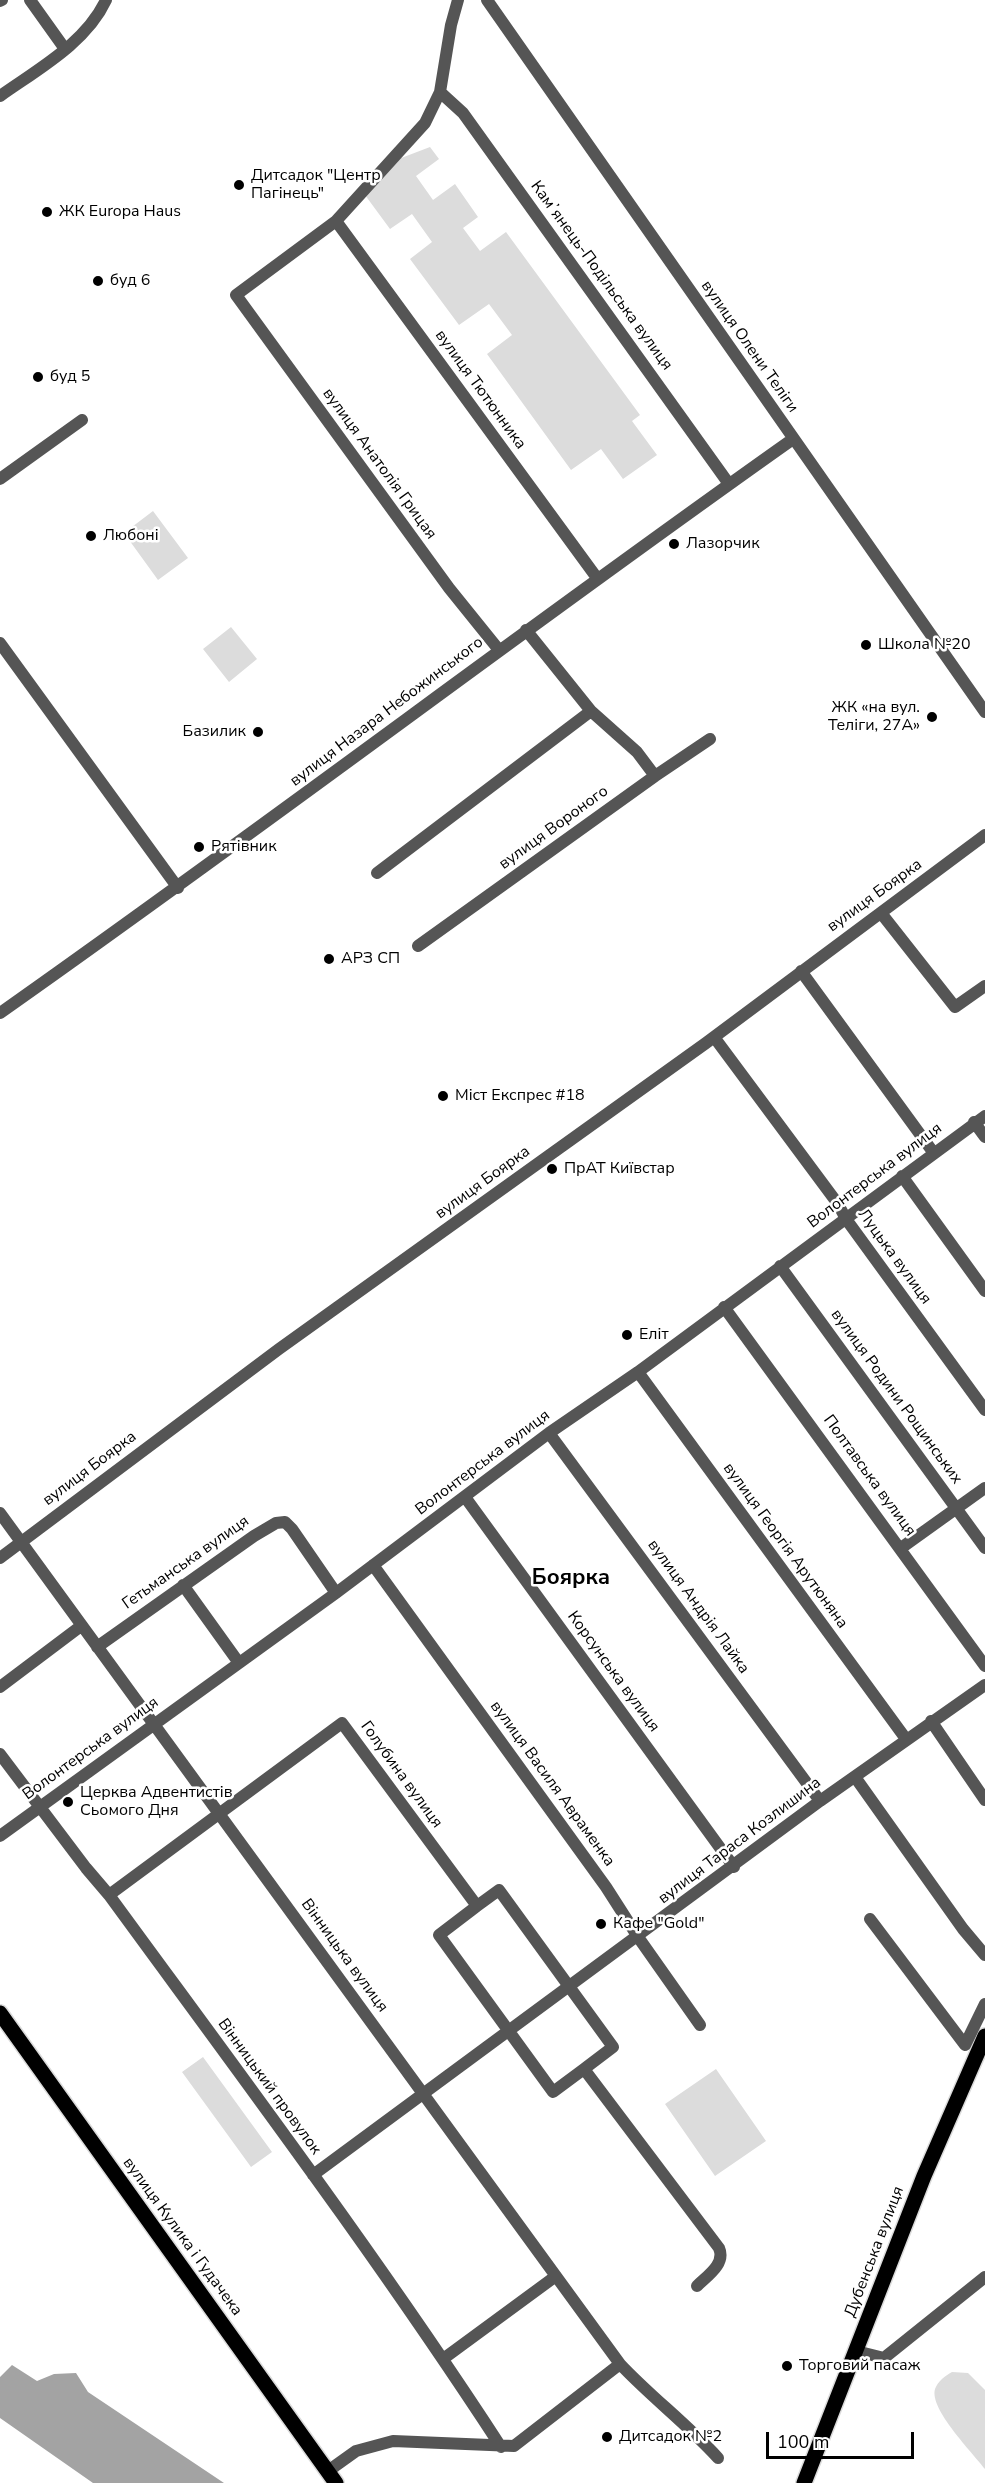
<!DOCTYPE html>
<meta charset="utf-8">
<style>
body{margin:0}
#map{position:relative;width:985px;height:2483px;overflow:hidden;background:#fff;font-family:"Nunito Sans",sans-serif}
canvas{display:block}
.scale{position:absolute;left:766px;top:2432px;width:148px;height:27px;box-sizing:border-box;border:3px solid #000;border-top:0;padding-left:8px;font-size:18px;line-height:21px;white-space:nowrap;color:#000;-webkit-text-stroke:4px #fff;paint-order:stroke}
</style>
<div id="map">
<canvas width="985" height="2483"></canvas>
<div class="scale">100 m</div>
</div>
<script>
const ctx = document.querySelector('canvas').getContext('2d');
ctx.lineJoin = 'round';
function paint(path, color) { ctx.fillStyle = color; ctx.fill(path, 'evenodd'); }
function trace(path, color, width, dash) { ctx.strokeStyle = color; ctx.lineWidth = width; ctx.lineCap = dash ? 'butt' : 'round'; ctx.setLineDash(dash || []); ctx.stroke(path); }
function write(font, color, halo, rows, align = 'center') {
  ctx.font = font + ' "Nunito Sans",sans-serif'; ctx.lineWidth = 5; ctx.setLineDash([]); ctx.textBaseline = 'middle'; ctx.strokeStyle = halo; ctx.fillStyle = color; for (const [text, x, y, turn = 0] of rows) {
    ctx.save(); ctx.translate(x, y); ctx.rotate((+turn || 0) * Math.PI / 180); ctx.textAlign = isNaN(turn) ? turn : align; if (halo) ctx.strokeText(text, 0, 0); ctx.fillText(text, 0, 0); ctx.restore();
  }
}
paint(new Path2D(`
 M 430,147 L 439,159 L 416,176 L 433,200 L 455,184 L 478,217 L 463,228 L 480,251 L 506,232 L 640,415 L 632,421 L 657,455 L 623,479 L 601,449 L 571,470 L 487,354 L 512,335 L 489,304 L 459,325 L 410,259 L 432,242 L 412,214 L 390,229 L 365,195 L 396,160 Z
 M 153,511 L 188,558 L 158,580 L 124,533 Z
 M 231,627 L 257,659 L 229,682 L 203,649 Z
 M 203,2057 L 272,2152 L 251,2167 L 182,2072 Z
 M 716,2069 L 766,2141 L 715,2176 L 665,2104 Z
 M 952,2372 L 968,2373 L 985,2390 L 985,2469 C 973,2453 929,2409 935,2389 C 938,2381 945,2376 952,2372 Z`), '#dcdcdc');
paint(new Path2D(`
 M 12,2365 L 37,2381 L 54,2374 L 76,2373 L 88,2392 L 224,2483 L 93,2483 L 0,2418 L 0,2377 Z`), '#a3a3a3');
const major = new Path2D(`
 M 0,2013 L 336,2483
 M 804,2483 L 924,2176 L 985,2036`);
trace(major, '#dbdbdb', 18);
trace(new Path2D(`
 M 30,0 L 65,49
 M 458,0 L 451,25 L 440,92 L 425,123 L 336,221 L 236,295 L 449,588 L 499,650
 M 487,0 L 985,712
 M 0,1 L 2,0
 M 440,92 L 463,113 L 729,484
 M 0,96 C 38,69 86,43 106,0
 M 336,221 L 597,578
 M 0,479 L 82,420
 M 526,630 L 591,711 L 637,752 L 655,776
 M 0,643 L 178,888
 M 377,873 L 591,711
 M 881,913 L 955,1007 L 985,986
 M 418,946 L 655,776 L 710,739
 M 801,971 L 933,1152
 M 0,1013 C 267,825 527,627 793,439
 M 714,1037 L 838,1204 L 846,1219 L 985,1410
 M 974,1122 L 985,1137
 M 902,1176 L 985,1291
 M 780,1266 L 985,1548
 M 724,1307 L 985,1666
 M 638,1372 L 906,1739
 M 549,1433 L 820,1801
 M 465,1497 L 734,1867
 M 0,1513 L 620,2364 C 651,2397 687,2424 718,2458
 M 901,1548 L 985,1488
 M 0,1558 L 279,1349 L 706,1043 L 985,835
 M 373,1565 L 606,1887 L 638,1937 L 700,2025
 M 183,1585 L 239,1663
 M 97,1647 L 254,1536 L 276,1523 L 285,1522 L 292,1529 L 336,1593
 M 0,1687 L 81,1626
 M 931,1721 L 985,1800
 M 0,1754 L 86,1868 L 109,1895 C 242,2077 378,2258 501,2447
 M 855,1777 L 963,1929 L 985,1955
 M 0,1836 L 336,1593 L 549,1433 L 638,1372 L 985,1116
 M 109,1895 L 342,1723 L 477,1906 L 499,1890 L 613,2047 L 584,2069 L 719,2248 C 726,2264 707,2276 697,2286
 M 477,1906 L 439,1935 L 553,2092 L 584,2069
 M 870,1919 L 965,2045 L 985,2004
 M 313,2175 L 820,1801 L 985,1685
 M 856,2351 L 884,2358 L 985,2277
 M 443,2359 L 556,2276
 M 328,2471 L 356,2451 L 393,2441 L 514,2446 L 620,2364`), '#555', 12);
trace(major, '#000', 15);
for (const [x, y, r, color] of [
 [239,185,6,"#000"],
 [47,212,6,"#000"],
 [98,281,6,"#000"],
 [38,377,6,"#000"],
 [91,536,6,"#000"],
 [674,544,6,"#000"],
 [866,645,6,"#000"],
 [932,717,6,"#000"],
 [258,732,6,"#000"],
 [199,847,6,"#000"],
 [329,959,6,"#000"],
 [443,1096,6,"#000"],
 [552,1169,6,"#000"],
 [627,1335,6,"#000"],
 [68,1802,6,"#000"],
 [601,1924,6,"#000"],
 [787,2366,6,"#000"],
 [607,2437,6,"#000"]
]) { const dot = new Path2D(); dot.arc(x, y, r, 0, 2 * Math.PI); ctx.fillStyle = color; ctx.fill(dot); trace(dot, '#fff', 2); }
write('16px', '#000', '#fff', [
 ["Дитсадок \"Центр",251,176],
 ["Пагінець\"",251,194],
 ["ЖК Europa Haus",59,212],
 ["буд 6",110,281],
 ["буд 5",50,377],
 ["Любоні",103,536],
 ["Лазорчик",686,544],
 ["Школа №20",878,645],
 ["ЖК «на вул.",920,708,"right"],
 ["Теліги, 27А»",920,726,"right"],
 ["Базилик",246,732,"right"],
 ["Рятівник",211,847],
 ["АРЗ СП",341,959],
 ["Міст Експрес #18",455,1096],
 ["ПрАТ Київстар",564,1169],
 ["Еліт",639,1335],
 ["Церква Адвентистів",80,1793],
 ["Сьомого Дня",80,1811],
 ["Кафе \"Gold\"",613,1924],
 ["Торговий пасаж",799,2366],
 ["Дитсадок №2",619,2437]
], 'left');
write('16px', '#000', '#fff', [
 ["Камʼянець-Подільська вулиця",601,276,54],
 ["вулиця Олени Теліги",749,347,55],
 ["вулиця Тютюнника",480,390,54],
 ["вулиця Анатолія Грицая",379,464,54],
 ["вулиця Назара Небожинського",387,712,-37],
 ["вулиця Вороного",554,828,-36],
 ["вулиця Боярка",875,896,-36],
 ["Волонтерська вулиця",875,1176,-37],
 ["вулиця Боярка",483,1183,-36],
 ["Луцька вулиця",894,1257,54],
 ["вулиця Родини Рощинських",896,1397,54],
 ["Волонтерська вулиця",483,1463,-37],
 ["вулиця Боярка",90,1469,-37],
 ["Полтавська вулиця",869,1476,54],
 ["вулиця Георгія Арутюняна",785,1546,54],
 ["Гетьманська вулиця",186,1563,-35],
 ["вулиця Андрія Лайка",698,1607,54],
 ["Корсунська вулиця",613,1672,54],
 ["Волонтерська вулиця",91,1749,-36],
 ["Голубина вулиця",401,1775,54],
 ["вулиця Василя Авраменка",552,1784,54],
 ["вулиця Тараса Козлишина",740,1841,-37],
 ["Вінницька вулиця",344,1956,54],
 ["Вінницький провулок",269,2087,54],
 ["вулиця Кулика і Гудачека",182,2237,54],
 ["Дубенська вулиця",875,2252,-69]
]);
write('bold 22px', '#000', '#fff', [
 ["Боярка",571,1579]
]);
</script>
